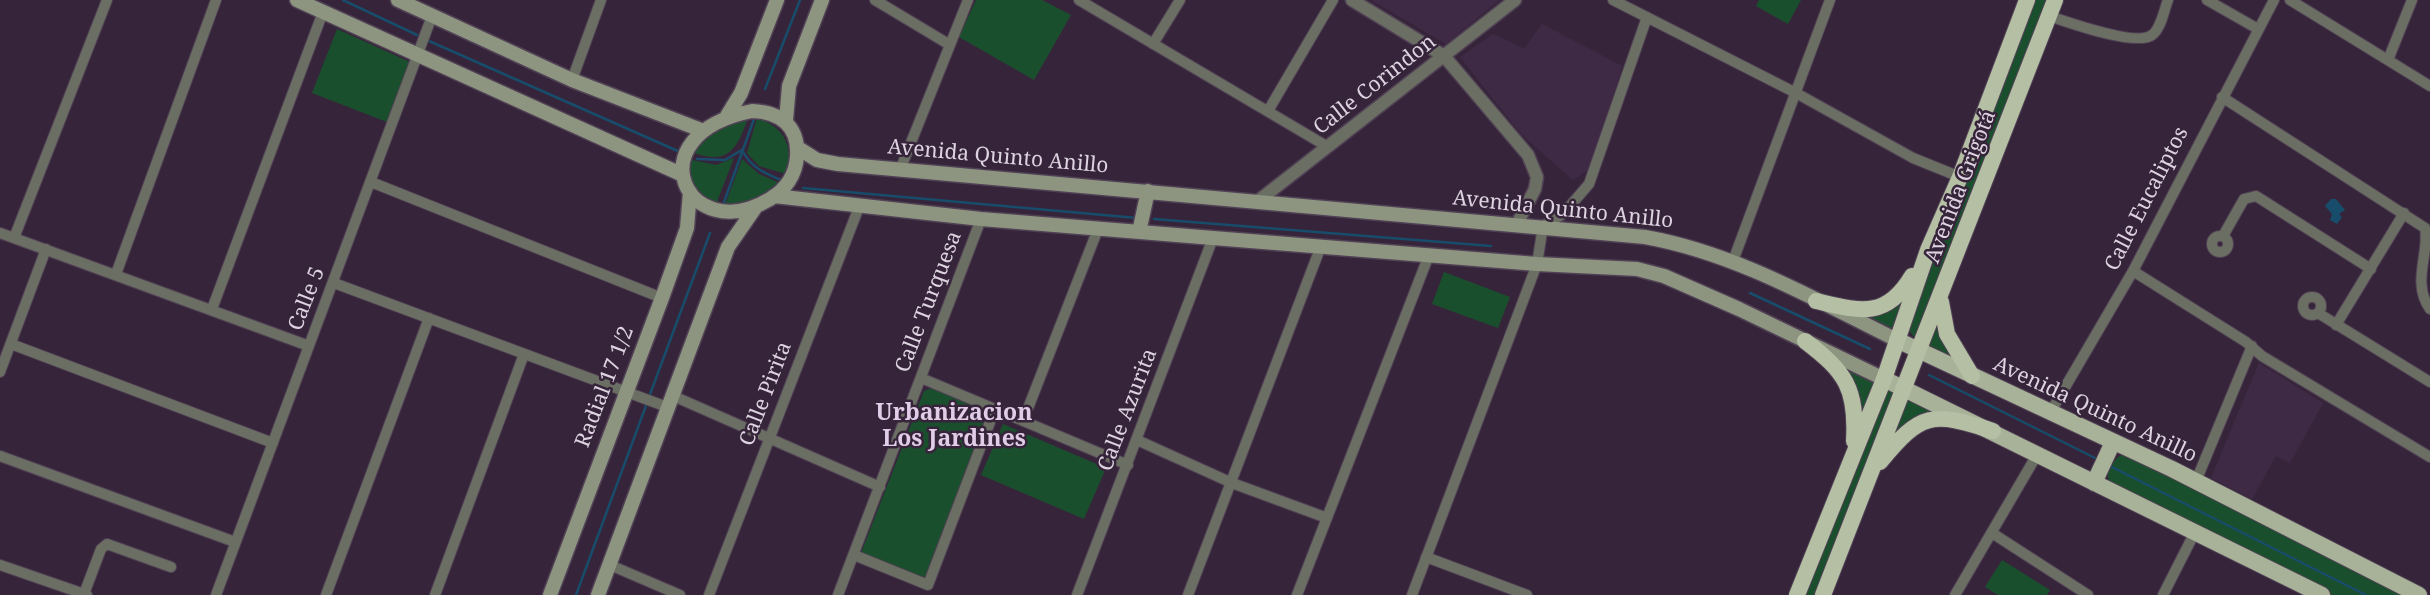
<!DOCTYPE html>
<meta charset="utf-8">
<style>
body{margin:0}
canvas{display:block;background:#36253a}
</style>
<canvas width="2430" height="595"></canvas>
<script>
const ctx = document.querySelector('canvas').getContext('2d');
ctx.lineJoin = 'round';
function paint(path, color) { ctx.fillStyle = color; ctx.fill(path, 'evenodd'); }
function trace(path, color, width, dash) { ctx.strokeStyle = color; ctx.lineWidth = width; ctx.lineCap = dash ? 'butt' : 'round'; ctx.setLineDash(dash || []); ctx.stroke(path); }
function write(font, color, halo, rows, align = 'center') {
  ctx.font = font + ' "Noto Serif",serif'; ctx.lineWidth = 5; ctx.setLineDash([]); ctx.textBaseline = 'middle'; ctx.strokeStyle = halo; ctx.fillStyle = color; for (const [text, x, y, turn = 0] of rows) {
    ctx.save(); ctx.translate(x, y); ctx.rotate((+turn || 0) * Math.PI / 180); ctx.textAlign = isNaN(turn) ? turn : align; if (halo) ctx.strokeText(text, 0, 0); ctx.fillText(text, 0, 0); ctx.restore();
  }
}
paint(new Path2D(`
 M 1371,0 L 1499,0 L 1446,44 Z
 M 1542,24 L 1622,66 L 1592,167 L 1573,180 L 1522,135 L 1460,57 L 1493,34 L 1524,49 Z
 M 2259,363 L 2323,403 L 2290,463 L 2276,456 L 2252,499 L 2211,478 Z`), '#3f2a45');
paint(new Path2D(`
 M 976,0 L 1042,0 L 1071,15 L 1034,80 L 959,37 Z
 M 1759,0 L 1801,0 L 1788,24 L 1756,6 Z
 M 2033,0 L 2050,0 L 1919,333 L 1914,337 L 1908,329 Z
 M 337,29 L 412,63 L 387,122 L 312,93 Z
 M 748,118 C 738,146 730,166 694,153 C 704,133 728,124 748,118 Z
 M 757,118 C 785,127 794,147 786,174 L 759,166 L 747,153 Z
 M 734,158 L 718,199 L 719,206 C 701,199 683,180 692,160 L 716,165 Z
 M 742,159 L 759,174 L 780,183 L 749,205 L 724,208 Z
 M 1444,272 L 1510,297 L 1498,328 L 1432,304 Z
 M 1914,281 L 1891,330 L 1851,313 Z
 M 1941,314 L 1957,361 L 1925,351 Z
 M 1841,367 L 1876,379 L 1858,423 Z
 M 1888,383 L 1895,387 L 1816,595 L 1801,595 Z
 M 932,388 L 988,410 L 990,413 L 926,580 L 861,553 L 924,391 Z
 M 1907,393 L 1946,416 L 1886,445 Z
 M 1003,424 L 1106,468 L 1084,519 L 981,475 Z
 M 2126,453 L 2405,595 L 2329,595 L 2109,484 L 2107,469 L 2118,457 Z
 M 2002,560 L 2050,590 L 2047,595 L 1998,595 L 1985,587 Z`), '#1a4f2d');
paint(new Path2D(`
 M 2331,199 L 2336,199 L 2345,210 L 2339,214 L 2342,217 L 2337,224 L 2330,220 L 2332,214 L 2325,206 Z`), '#174c6a');
trace(new Path2D(`
 M 343,0 L 417,35
 M 429,41 L 680,152
 M 765,89 L 800,0
 M 697,159 L 725,160 L 742,150 C 752,169 765,173 783,181
 M 803,188 L 1137,218
 M 723,205 L 754,119
 M 1154,219 L 1491,246
 M 1750,293 L 1870,349
 M 1929,375 L 2095,458
 M 649,397 L 710,233
 M 2110,466 L 2366,595
 M 576,595 L 647,403`), '#174c6a', 2.5);
const minor = new Path2D(`
 M 875,0 L 950,45
 M 1079,0 L 1328,147
 M 1613,0 L 1796,93 L 1913,158 L 1960,177
 M 2207,0 L 2258,29
 M 2290,0 L 2430,86
 M 2049,16 C 2067,22 2137,47 2152,35 C 2161,29 2164,10 2168,0
 M 1153,44 L 1180,0
 M 2388,60 L 2412,0
 M 572,80 L 601,0
 M 2222,97 L 2425,228 C 2430,252 2411,283 2430,309
 M 1268,111 L 1333,0
 M 900,170 L 968,0
 M 371,182 L 662,298
 M 0,233 L 309,346
 M2212 244a8 8 0 1 1 16 0a8 8 0 1 1-16 0Z
 M 2223,236 L 2244,199 L 2256,196 L 2371,269
 M 14,238 L 107,0
 M 1733,261 L 1830,0
 M 2133,271 L 2246,342 L 2262,356 L 2430,457
 M 116,274 L 216,0
 M 334,283 L 667,407
 M2303 306a9 9 0 1 1 18 0a9 9 0 1 1-18 0Z
 M 212,309 L 323,12
 M 2318,313 L 2430,382
 M 2336,325 L 2404,213
 M 11,344 L 273,443
 M 0,372 L 46,249
 M 921,378 L 1128,465
 M 671,395 L 880,487
 M 2050,413 L 2133,271 L 2274,0
 M 1023,421 L 1098,229
 M 1137,440 L 1232,483 L 1327,518
 M 0,456 L 235,542
 M 2196,481 L 2252,346
 M 1992,533 L 2088,595
 M 854,555 L 928,585 L 995,409
 M 1426,557 L 1527,595
 M 0,565 L 87,595
 M 610,565 L 680,595
 M 84,594 L 101,549 L 107,544 L 171,567
 M 216,595 L 432,16
 M 326,595 L 429,318
 M 435,595 L 524,354
 M 709,595 L 859,207
 M 838,595 L 981,219
 M 1077,595 L 1213,238
 M 1188,595 L 1321,246
 M 1297,595 L 1429,255
 M 1412,595 L 1537,264 L 1543,226 L 1563,214 L 1589,184 L 1647,17
 M 1955,595 L 2038,453
 M 2163,595 L 2196,530`);
const tertiary = new Path2D(`
 M 1352,0 L 1444,56 L 1528,155 L 1537,177 L 1535,189 L 1517,224
 M 1258,201 L 1515,0`);
const secondary = new Path2D(`
 M 297,0 L 683,175
 M 398,0 L 572,80 L 701,130
 M 752,111 C 780,112 799,126 797,156 C 796,175 785,190 770,199 C 687,249 632,135 752,111 Z
 M 727,116 L 741,93 L 777,0
 M 786,120 L 789,86 L 822,0
 M 798,148 L 817,160 L 838,164 L 1645,237 C 1735,253 1816,300 1897,340
 M 774,196 L 981,219 L 1213,238 L 1537,264 L 1637,269 L 1664,276 L 1739,309 L 1884,379
 M 1139,232 L 1148,191
 M 550,595 L 662,298 L 687,228 L 690,192
 M 598,595 L 728,247 L 755,208`);
const primary = new Path2D(`
 M 1897,340 L 2172,469 L 2419,595
 M 1884,379 L 2322,595
 M 2094,483 L 2113,442`);
const trunk = new Path2D(`
 M 1816,301 C 1859,311 1886,320 1912,276
 M 1941,302 L 1947,334 L 1972,376
 M 1805,341 C 1846,372 1857,389 1854,441
 M 1880,462 C 1921,412 1932,411 1993,431
 M 1797,595 L 1884,379 L 1928,250 L 1960,177 L 2027,0
 M 1823,595 L 2055,0`);
trace(minor, '#514155', 12);
trace(tertiary, '#514155', 15);
trace(secondary, '#514155', 17);
trace(primary, '#514155', 18);
trace(trunk, '#514155', 18);
trace(minor, '#6b6f63', 10);
trace(tertiary, '#6b6f63', 12);
trace(secondary, '#8d9581', 14);
trace(primary, '#a8b299', 16);
trace(trunk, '#b4bfa4', 16);
write('21px', '#ded3e0', '#36253a', [
 ["Calle Corindon",1375,85,-38],
 ["Avenida Quinto Anillo",998,157,5],
 ["Avenida Grigotá",1961,187,-69],
 ["Calle Eucaliptos",2147,199,-63],
 ["Avenida Quinto Anillo",1563,210,6],
 ["Calle 5",307,299,-69],
 ["Calle Turquesa",929,302,-69],
 ["Radial 17 1/2",605,387,-69],
 ["Calle Pirita",766,394,-69],
 ["Calle Azurita",1128,410,-69],
 ["Avenida Quinto Anillo",2095,410,25]
]);
write('bold 23px', '#e2cde8', '#36253a', [
 ["Urbanizacion",954,413],
 ["Los Jardines",954,439]
]);
</script>
